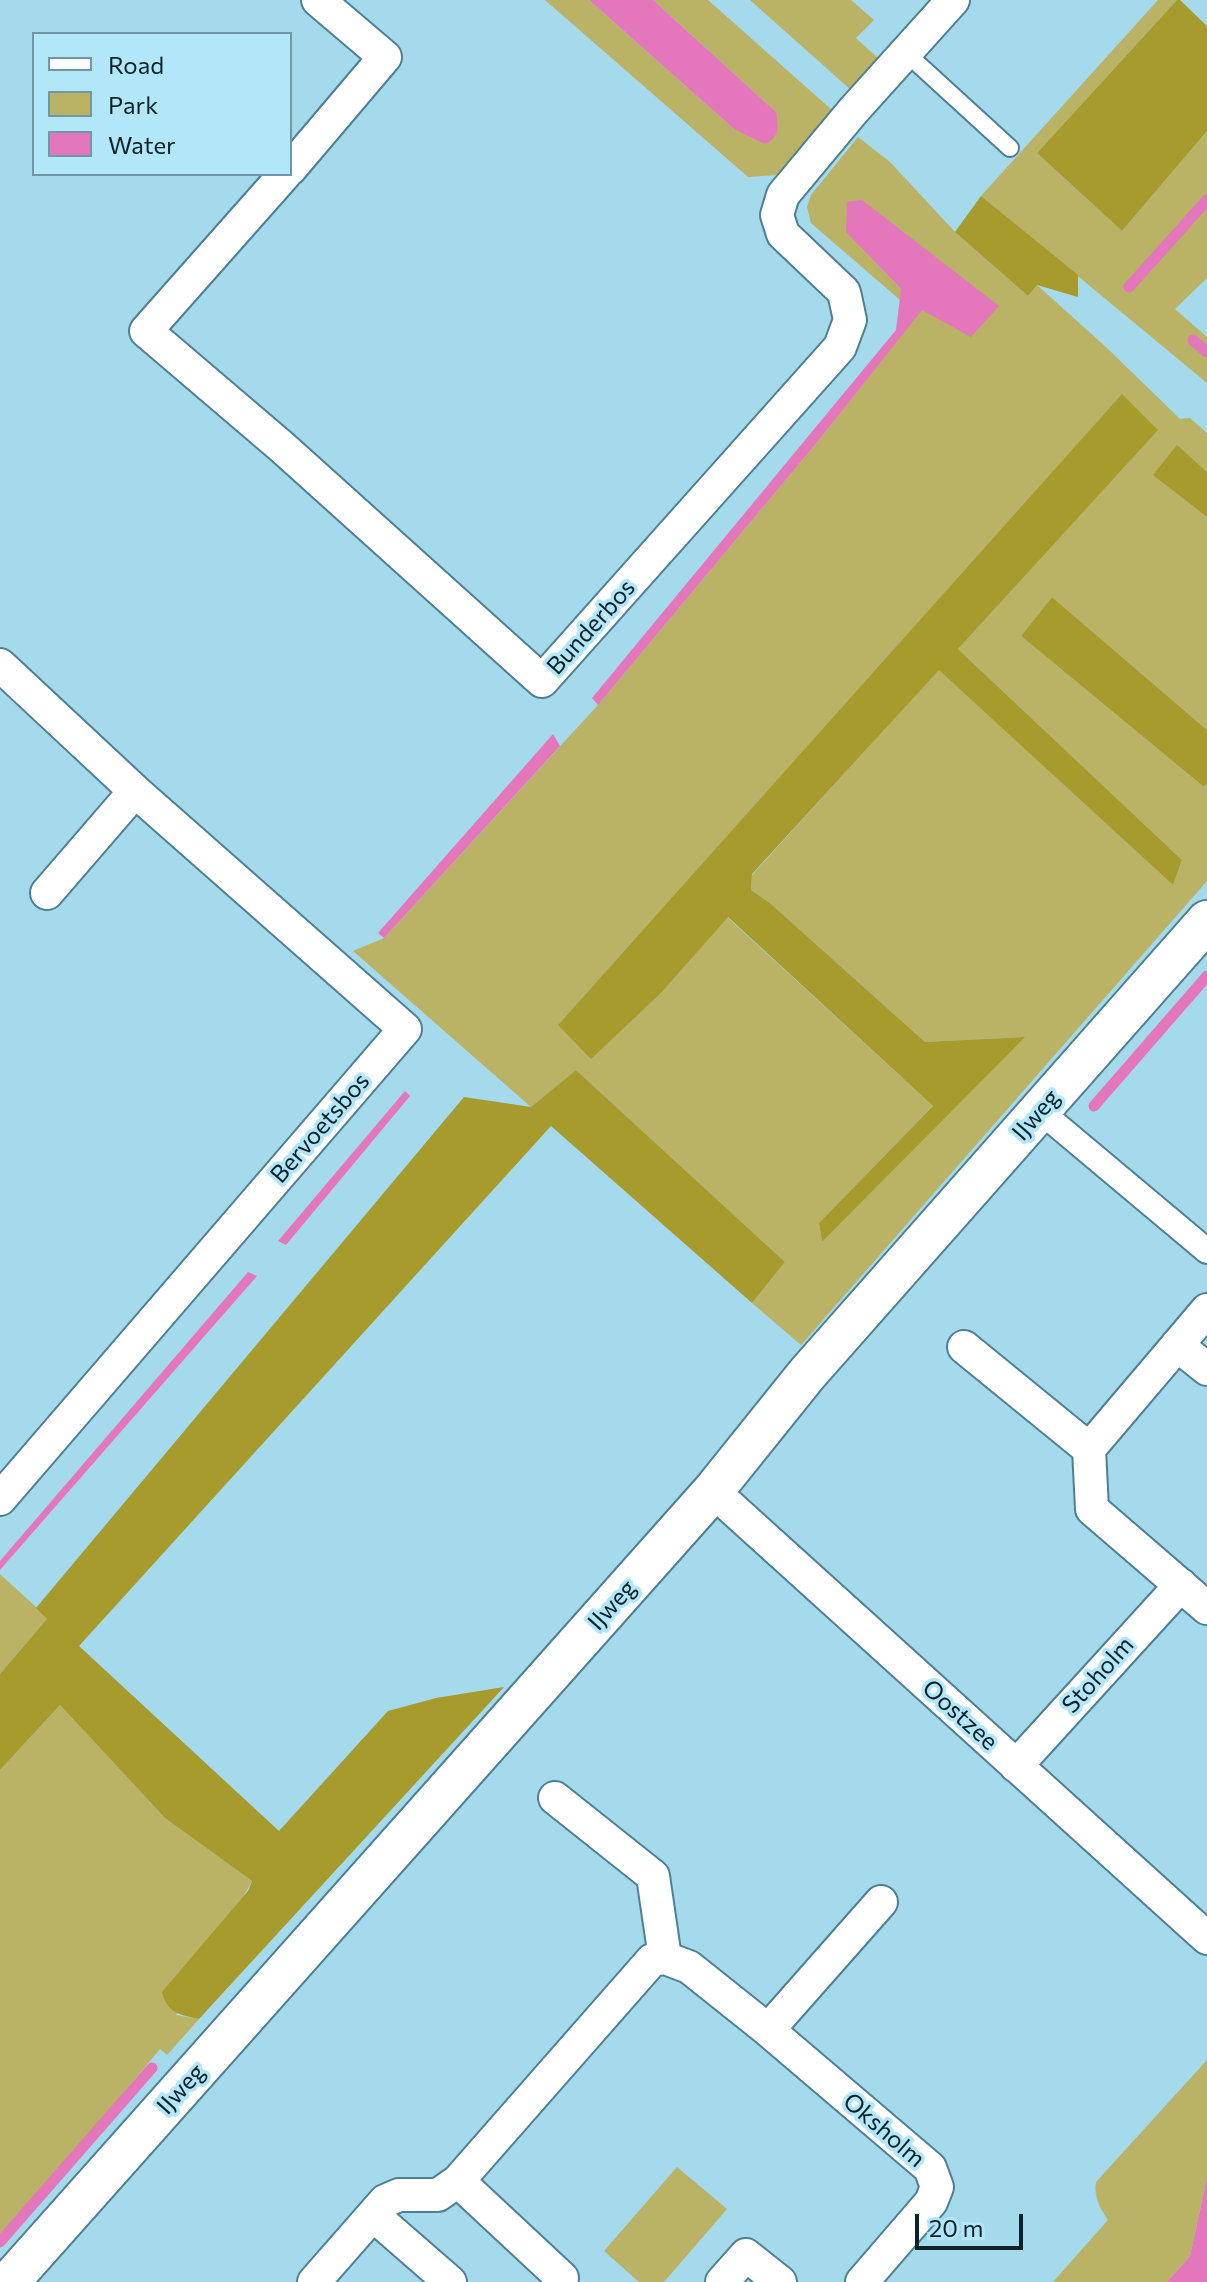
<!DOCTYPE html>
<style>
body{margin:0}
#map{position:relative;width:1207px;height:2282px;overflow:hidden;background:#a5d9ec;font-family:Commissioner,sans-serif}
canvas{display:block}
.legend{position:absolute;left:32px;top:32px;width:260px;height:144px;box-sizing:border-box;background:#b2e6f9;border:2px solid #7097a5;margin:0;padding:10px 14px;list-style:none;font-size:24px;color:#0d2128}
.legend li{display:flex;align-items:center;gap:16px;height:40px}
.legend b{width:40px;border:2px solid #7097a5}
.scale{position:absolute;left:915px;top:2214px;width:108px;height:36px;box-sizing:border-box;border:4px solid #0d2128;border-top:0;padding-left:10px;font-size:24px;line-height:28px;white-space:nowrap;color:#0d2128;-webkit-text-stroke:6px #b2e6f9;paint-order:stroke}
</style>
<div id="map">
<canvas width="1207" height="2282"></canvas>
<ul class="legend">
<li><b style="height:10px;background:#fff"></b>Road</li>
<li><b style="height:22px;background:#bab265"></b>Park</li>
<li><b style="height:22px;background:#e476bc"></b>Water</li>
</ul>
<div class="scale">20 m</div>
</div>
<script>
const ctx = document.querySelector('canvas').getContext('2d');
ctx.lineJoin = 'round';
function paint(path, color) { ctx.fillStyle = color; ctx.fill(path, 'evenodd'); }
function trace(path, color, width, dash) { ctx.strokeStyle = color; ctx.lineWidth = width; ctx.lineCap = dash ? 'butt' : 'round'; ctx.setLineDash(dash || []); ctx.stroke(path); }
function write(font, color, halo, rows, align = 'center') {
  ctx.font = font + ' Commissioner,sans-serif'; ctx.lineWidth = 7; ctx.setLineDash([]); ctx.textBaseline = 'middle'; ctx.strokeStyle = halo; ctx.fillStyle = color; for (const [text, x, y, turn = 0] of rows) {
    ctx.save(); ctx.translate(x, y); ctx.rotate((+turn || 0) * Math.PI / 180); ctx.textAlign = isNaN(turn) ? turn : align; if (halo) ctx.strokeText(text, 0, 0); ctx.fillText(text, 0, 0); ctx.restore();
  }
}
paint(new Path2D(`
 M 545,0 L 589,0 L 734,129 L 776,112 L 653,0 L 708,0 L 833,111 L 776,175 L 748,177 Z
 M 750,0 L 851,0 L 874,20 L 856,38 L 881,61 L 851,90 Z
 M 1158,0 L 1177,0 L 1037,153 L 1122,231 L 1207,131 L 1207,278 L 1175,309 L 1207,337 L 1207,383 L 981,196 Z
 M 858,137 L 890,162 L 955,232 L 1028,296 L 1037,285 L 1107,348 L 1180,419 L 1190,418 L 1207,433 L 1207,472 L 1177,446 L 1154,475 L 1207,517 L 1207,730 L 1052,597 L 1021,636 L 1204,787 L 1207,784 L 1207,881 L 801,1345 L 752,1303 L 785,1262 L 576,1070 L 531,1107 L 353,951 L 384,938 L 598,705 L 819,440 L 922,309 L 846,232 L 901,289 L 900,300 L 811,223 L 807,207 L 811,195 ZM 1122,395 L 1157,430 L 958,649 L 1182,860 L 1173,885 L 939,669 L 752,875 L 751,890 L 771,904 L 925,1042 L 1024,1037 L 822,1242 L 819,1223 L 933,1106 L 727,917 L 661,993 L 591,1058 L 559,1024 Z
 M 0,1574 L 48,1618 L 0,1674 Z
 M 60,1705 L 165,1818 L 252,1881 L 176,2015 L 199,2019 L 167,2055 L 160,2049 L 0,2242 L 0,1770 Z
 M 1207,2060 L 1207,2178 L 1190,2256 L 1167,2282 L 1053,2282 L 1108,2220 C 1099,2206 1094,2198 1096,2182 Z
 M 677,2167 L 727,2209 L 664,2282 L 639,2282 L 604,2251 Z`), '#bab265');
paint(new Path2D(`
 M 1177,0 L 1180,0 L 1207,26 L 1207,131 L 1122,231 L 1037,153 Z
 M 981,196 L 1078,275 L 1078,297 L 1037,285 L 1028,296 L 955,232 Z
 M 1122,394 L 1158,430 L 958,649 L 1182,860 L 1173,885 L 939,670 L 752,874 L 751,890 L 771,904 L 925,1042 L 1025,1037 L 822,1242 L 819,1223 L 933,1106 L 728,917 L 661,993 L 591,1059 L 558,1025 Z
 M 1177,445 L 1207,472 L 1207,517 L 1153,475 Z
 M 1052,597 L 1207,730 L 1207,784 L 1204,787 L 1021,636 Z
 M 576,1070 L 785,1262 L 752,1303 L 551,1126 L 79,1646 L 279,1831 L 388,1711 L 436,1698 L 504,1687 L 199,2019 C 180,2015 167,2013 162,1992 L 248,1891 L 252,1881 L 165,1818 L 60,1705 L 0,1770 L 0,1674 L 47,1619 L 36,1608 L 464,1097 L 531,1107 Z`), '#a69b2c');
paint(new Path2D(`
 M 589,0 L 653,0 L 776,112 C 779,128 780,136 765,144 L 734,129 Z
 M 862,200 L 999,306 L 971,337 L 922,310 L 819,440 L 598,705 L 592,698 L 896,330 L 901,289 L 846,232 L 847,202 Z
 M 553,734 L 560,746 L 384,938 L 378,933 Z
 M 405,1091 L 410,1096 L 286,1245 L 278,1241 Z
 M 248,1272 L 257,1276 L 0,1570 L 0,1561 Z
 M 1207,2178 L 1207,2282 L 1167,2282 L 1190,2256 Z`), '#e476bc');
trace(new Path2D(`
 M 1129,287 L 1207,200
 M 1193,340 L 1207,352
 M 1094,1106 L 1207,976
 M 0,2242 L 152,2068`), '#e476bc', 11);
const service = new Path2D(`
 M 905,52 L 1010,148`);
const pedestrian = new Path2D(`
 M 1040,1111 L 1207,1251`);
const minor = new Path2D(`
 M 290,169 L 385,57 L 318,0
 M 285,174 L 146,331 L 282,447 L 542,681 L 840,347 L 850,320 L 844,292 L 783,234 L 777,215 L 783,195 L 853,111 L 953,0
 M 0,665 L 135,791 L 405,1029 L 0,1499
 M 47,893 L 135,791
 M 1207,1310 L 1089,1449 L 1092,1509 L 1207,1608
 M 1177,1345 L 1207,1369
 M 964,1347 L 1089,1449
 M 713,1491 L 1207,1938
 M 1016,1766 L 1181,1585
 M 555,1798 L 653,1876 L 665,1958
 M 768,2030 L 881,1902
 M 458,2181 L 562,2278 L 558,2282
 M 373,2215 L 450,2282
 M 314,2282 L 385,2201 L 399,2195 L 438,2195 L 458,2181 L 652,1960 L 665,1958 L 689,1967 L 768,2030 L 930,2168 L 937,2187 L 931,2202 L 862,2282
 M 722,2282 L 746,2255 L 780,2282`);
const tertiary = new Path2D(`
 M 9,2282 L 713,1491 L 807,1374 L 1207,921`);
trace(service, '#4f8091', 20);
trace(pedestrian, '#4f8091', 28);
trace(minor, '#4f8091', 36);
trace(tertiary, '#4f8091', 44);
trace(service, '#fff', 16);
trace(pedestrian, '#fff', 24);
trace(minor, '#fff', 32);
trace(tertiary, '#fff', 40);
write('24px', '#0d2128', '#b2e6f9', [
 ["Bunderbos",591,627,-48],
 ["IJweg",1036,1115,-49],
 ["Bervoetsbos",320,1128,-49],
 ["IJweg",612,1605,-48],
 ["Stoholm",1098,1675,-48],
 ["Oostzee",960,1715,42],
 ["IJweg",181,2089,-48],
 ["Oksholm",884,2130,41]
]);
</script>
